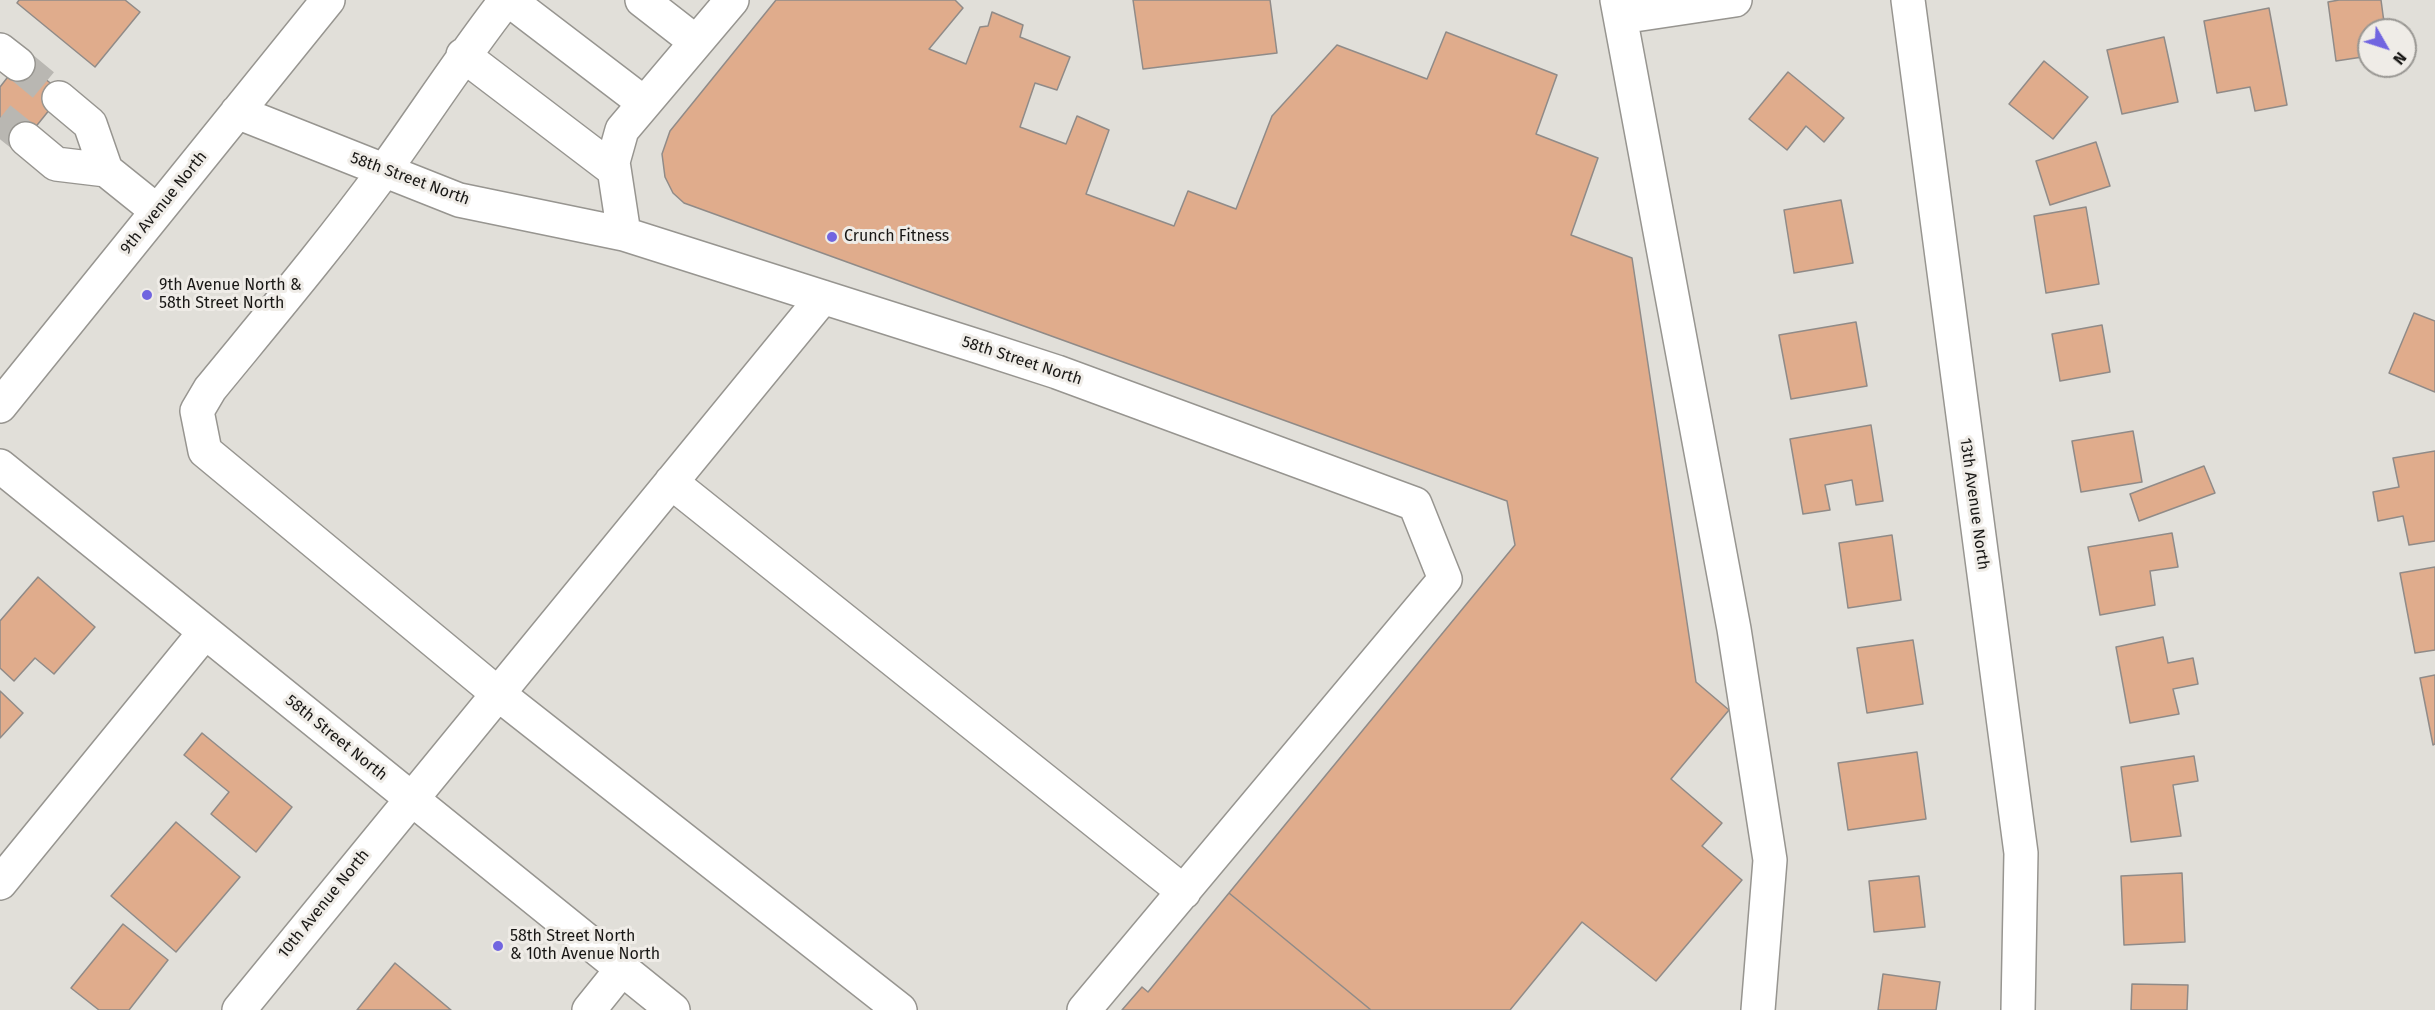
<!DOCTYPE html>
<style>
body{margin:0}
#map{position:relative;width:2435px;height:1010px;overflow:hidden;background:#e1dfd9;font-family:"Fira Sans",sans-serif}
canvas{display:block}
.north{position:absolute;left:2357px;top:18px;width:60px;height:60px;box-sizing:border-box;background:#efece7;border:2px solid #999793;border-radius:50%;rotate:129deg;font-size:16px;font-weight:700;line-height:24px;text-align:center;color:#181715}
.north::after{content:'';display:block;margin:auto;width:21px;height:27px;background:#7165e0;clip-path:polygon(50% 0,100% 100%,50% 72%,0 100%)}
</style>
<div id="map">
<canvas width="2435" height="1010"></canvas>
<div class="north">N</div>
</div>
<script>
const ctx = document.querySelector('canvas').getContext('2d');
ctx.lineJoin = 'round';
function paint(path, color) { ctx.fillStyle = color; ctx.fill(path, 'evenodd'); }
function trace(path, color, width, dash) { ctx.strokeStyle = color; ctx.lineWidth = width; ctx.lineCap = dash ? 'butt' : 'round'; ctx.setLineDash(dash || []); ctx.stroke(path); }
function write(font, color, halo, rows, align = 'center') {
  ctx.font = font + ' "Fira Sans",sans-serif'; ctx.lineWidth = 6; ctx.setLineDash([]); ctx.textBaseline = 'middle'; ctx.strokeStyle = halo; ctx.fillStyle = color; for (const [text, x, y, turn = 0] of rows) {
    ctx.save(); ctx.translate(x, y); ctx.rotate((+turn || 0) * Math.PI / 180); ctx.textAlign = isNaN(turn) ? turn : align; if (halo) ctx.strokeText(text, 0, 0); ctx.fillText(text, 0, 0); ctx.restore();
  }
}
const building = new Path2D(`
 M 19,0 L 125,0 L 140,12 L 95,67 L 17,3 Z
 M 776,0 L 955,0 L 963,8 L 929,49 L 966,64 L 980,27 L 988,26 L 992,12 L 1023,25 L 1020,37 L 1070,57 L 1057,90 L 1035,83 L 1020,127 L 1066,144 L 1077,116 L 1109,130 L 1086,194 L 1174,226 L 1188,191 L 1236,209 L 1272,116 L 1337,45 L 1427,79 L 1446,32 L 1557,75 L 1536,134 L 1598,158 L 1571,235 L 1632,258 L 1696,682 L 1729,710 L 1671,779 L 1722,823 L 1702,846 L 1742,880 L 1656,981 L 1582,922 L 1510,1010 L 1371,1010 L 1229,893 L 1515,545 L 1507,501 L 684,203 L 673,193 L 665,177 L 662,154 L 670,131 Z
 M 1133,0 L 1270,0 L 1277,53 L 1143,69 Z
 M 2339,0 L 2381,0 L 2385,30 L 2369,30 L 2369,56 L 2336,61 L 2328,2 Z
 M 2269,8 L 2287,105 L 2255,111 L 2250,87 L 2217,93 L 2204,21 Z
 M 2164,37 L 2178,102 L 2122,114 L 2107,50 Z
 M 21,60 L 63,93 L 21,145 L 0,129 L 0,87 Z
 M 2044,61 L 2088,97 L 2053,139 L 2009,104 Z
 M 1788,72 L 1844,118 L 1824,142 L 1806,126 L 1787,150 L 1749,119 Z
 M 2096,142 L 2110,186 L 2050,205 L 2036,161 Z
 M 1841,200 L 1853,263 L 1794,273 L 1784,210 Z
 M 2086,207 L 2099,284 L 2046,293 L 2034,216 Z
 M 2414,313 L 2435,321 L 2435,392 L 2389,373 Z
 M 1856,322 L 1867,386 L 1791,399 L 1779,335 Z
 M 2102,325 L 2110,372 L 2060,381 L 2052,334 Z
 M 1871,425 L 1883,501 L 1856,505 L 1852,480 L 1825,485 L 1830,510 L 1803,514 L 1790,439 Z
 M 2133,431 L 2142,482 L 2081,492 L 2072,441 Z
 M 2435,451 L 2435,541 L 2409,545 L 2403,516 L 2378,521 L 2373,492 L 2399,487 L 2393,458 Z
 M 2204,466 L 2215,493 L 2139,521 L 2130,494 Z
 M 2172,533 L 2178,567 L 2150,571 L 2155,605 L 2100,615 L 2088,547 Z
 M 1892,535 L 1901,600 L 1848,608 L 1839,543 Z
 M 2435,567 L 2435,650 L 2415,653 L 2400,573 Z
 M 38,577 L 95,627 L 54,674 L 35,658 L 14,681 L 0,668 L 0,621 Z
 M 2163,637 L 2168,663 L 2193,658 L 2198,684 L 2173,689 L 2179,714 L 2130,723 L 2116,647 Z
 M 1913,640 L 1923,704 L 1867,713 L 1857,648 Z
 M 2435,675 L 2435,744 L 2433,745 L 2420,678 Z
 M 0,691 L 23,713 L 0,738 Z
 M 202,733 L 292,807 L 256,852 L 211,814 L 229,792 L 184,755 Z
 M 1917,752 L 1926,819 L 1848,830 L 1838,763 Z
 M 2194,756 L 2198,781 L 2173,785 L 2181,836 L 2131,842 L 2121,767 Z
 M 176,822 L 240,877 L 176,952 L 111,896 Z
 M 2182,873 L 2185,942 L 2124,945 L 2121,876 Z
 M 1919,876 L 1925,927 L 1874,932 L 1869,881 Z
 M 1229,893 L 1371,1010 L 1122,1010 L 1142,987 L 1148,992 Z
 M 123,924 L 168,960 L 129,1010 L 99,1010 L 71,988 Z
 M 395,963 L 451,1010 L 357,1010 Z
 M 1883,974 L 1940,982 L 1936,1010 L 1878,1010 Z
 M 2132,984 L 2188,985 L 2187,1010 L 2131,1010 Z`);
paint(building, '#e0ac8c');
trace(building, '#908b88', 1.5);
trace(new Path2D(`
 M 18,64 L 59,98
 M 0,118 L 26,139`), '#b9b7b2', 33, [33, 16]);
const minor = new Path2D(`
 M 506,0 C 463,55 425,114 384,171 C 329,246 269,317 210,389 L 197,411 L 205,451 L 497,693 L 900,1010
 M 509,0 L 644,103
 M 642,0 L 696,42
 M 1617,0 L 1734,629 L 1770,860 L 1758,1010
 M 1908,0 L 2021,853 L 2018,1010
 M 1621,17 L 1735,0
 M 0,50 L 18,64
 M 463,55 L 614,170
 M 237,112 L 459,200 L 624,234 L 980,347 L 1057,372 L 1415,504 L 1445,579 L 1084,1010
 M 26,139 L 56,164 L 106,170 L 90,124 L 59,98
 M 106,170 L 157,211
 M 624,234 L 613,162 L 622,130 L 732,0
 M 0,406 L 328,0
 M 0,466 L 673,1010
 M 671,482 L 1184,892
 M 0,883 L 205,632
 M 239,1010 L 823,297
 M 589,1010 L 622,969`);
trace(minor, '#979590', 36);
trace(minor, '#fff', 33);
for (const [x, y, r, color] of [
 [832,237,6,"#7165e0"],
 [147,295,6,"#7165e0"],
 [498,946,6,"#7165e0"]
]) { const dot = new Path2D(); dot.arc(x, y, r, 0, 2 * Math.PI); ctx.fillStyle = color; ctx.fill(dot); trace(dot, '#efece7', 2); }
write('16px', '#181715', '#efece7', [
 ["58th Street North",410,179,20],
 ["9th Avenue North",164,203,-51],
 ["58th Street North",1022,361,18],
 ["13th Avenue North",1974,504,82],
 ["58th Street North",336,738,39],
 ["10th Avenue North",324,904,-51]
]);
write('16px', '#181715', '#efece7', [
 ["Crunch Fitness",844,237],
 ["9th Avenue North &",159,286],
 ["58th Street North",159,304],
 ["58th Street North",510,937],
 ["& 10th Avenue North",510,955]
], 'left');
</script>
